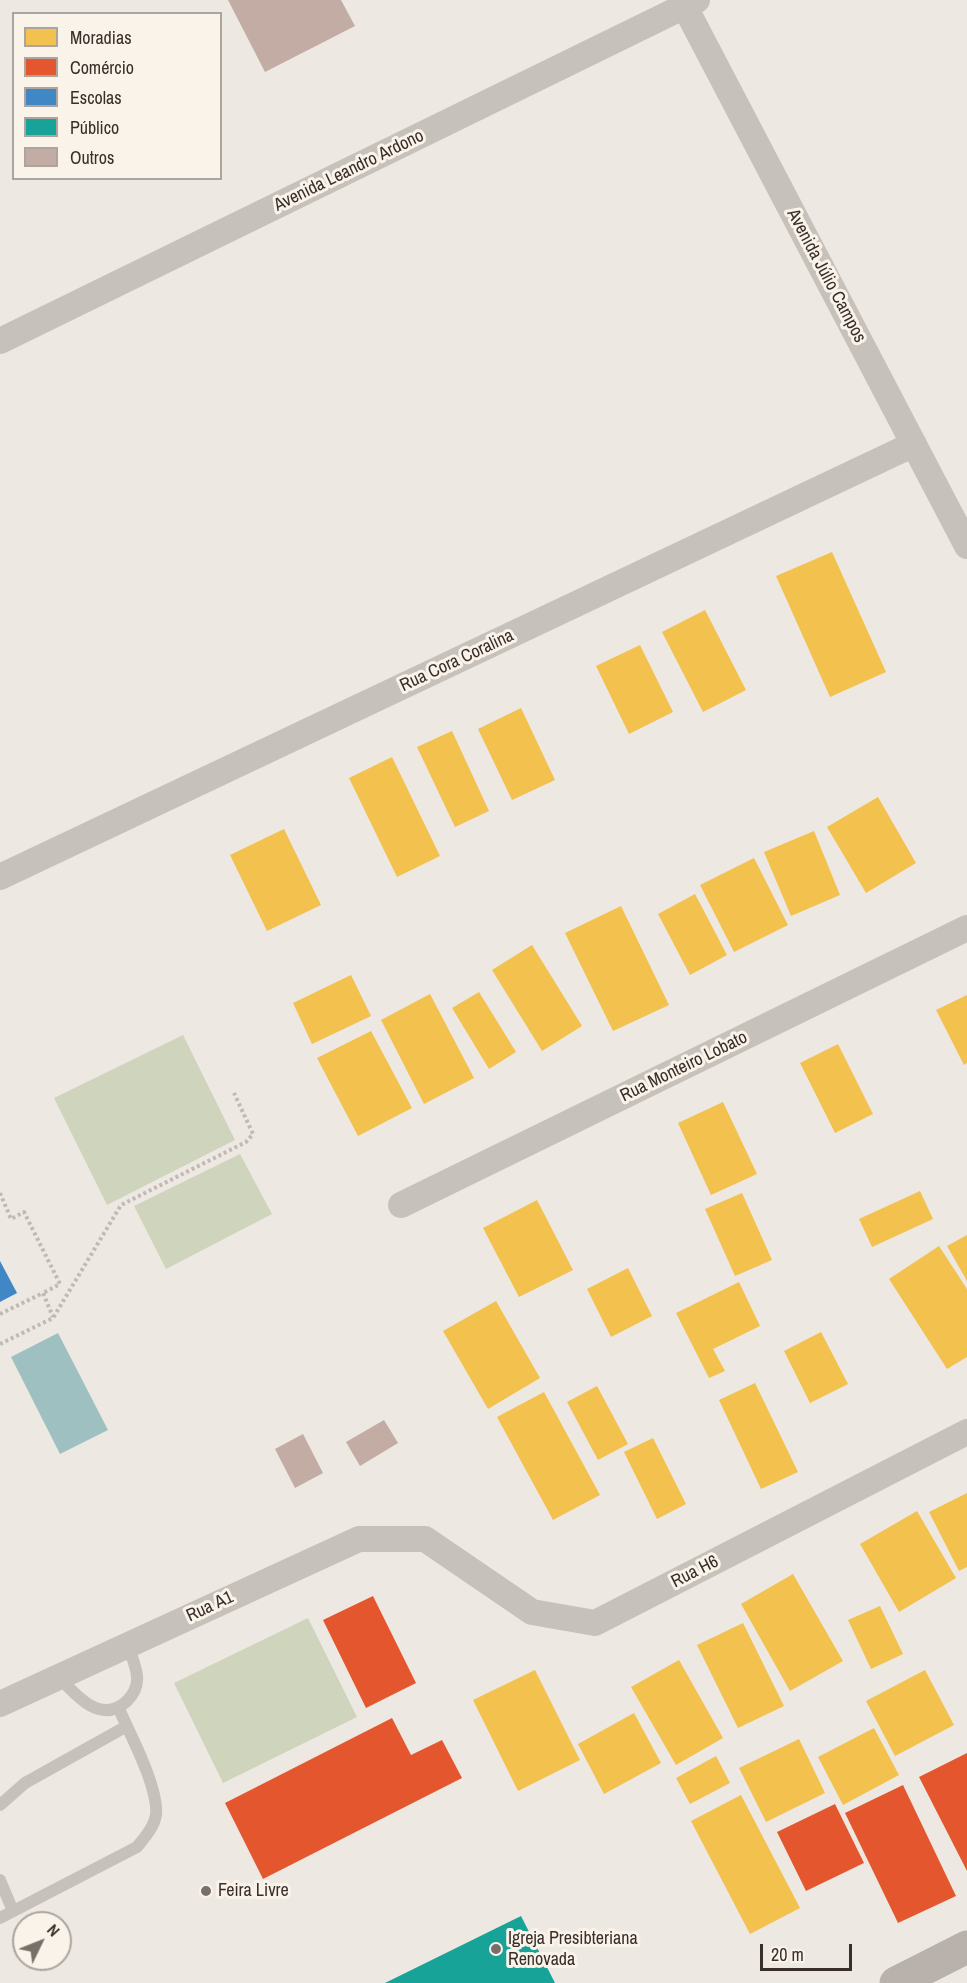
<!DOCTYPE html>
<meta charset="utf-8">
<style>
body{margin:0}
#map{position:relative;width:967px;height:1983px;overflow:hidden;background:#eee8e2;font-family:"Archivo Narrow",sans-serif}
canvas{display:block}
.legend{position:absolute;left:12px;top:12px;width:210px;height:168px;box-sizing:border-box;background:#faf3ea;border:2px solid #ada49d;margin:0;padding:8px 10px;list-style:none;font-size:18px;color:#392e29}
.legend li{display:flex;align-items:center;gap:12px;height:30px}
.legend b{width:30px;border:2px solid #ada49d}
.north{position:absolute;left:12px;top:1911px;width:60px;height:60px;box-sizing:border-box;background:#faf3ea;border:2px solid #ada49d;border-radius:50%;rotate:47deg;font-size:16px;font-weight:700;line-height:24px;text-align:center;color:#392e29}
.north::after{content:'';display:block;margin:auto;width:21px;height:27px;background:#786f6a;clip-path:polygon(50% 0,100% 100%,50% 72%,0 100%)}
.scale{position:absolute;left:760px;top:1944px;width:92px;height:27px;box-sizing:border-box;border:3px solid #392e29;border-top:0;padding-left:8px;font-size:18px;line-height:21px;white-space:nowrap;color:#392e29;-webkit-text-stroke:4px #faf3ea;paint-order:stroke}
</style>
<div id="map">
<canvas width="967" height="1983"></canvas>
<ul class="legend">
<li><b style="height:16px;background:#f2c14e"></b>Moradias</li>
<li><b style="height:16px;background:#e4572e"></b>Comércio</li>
<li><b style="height:16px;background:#3f88c5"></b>Escolas</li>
<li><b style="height:16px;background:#17a398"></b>Público</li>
<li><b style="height:16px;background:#c2aca3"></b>Outros</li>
</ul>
<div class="north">N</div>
<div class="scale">20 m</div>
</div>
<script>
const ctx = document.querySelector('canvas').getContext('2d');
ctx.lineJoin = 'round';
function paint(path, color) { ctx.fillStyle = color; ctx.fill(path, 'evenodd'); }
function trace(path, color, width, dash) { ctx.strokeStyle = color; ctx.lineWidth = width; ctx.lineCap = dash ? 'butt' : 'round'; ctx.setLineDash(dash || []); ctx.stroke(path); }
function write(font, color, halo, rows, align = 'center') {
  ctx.font = font + ' "Archivo Narrow",sans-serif'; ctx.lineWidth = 6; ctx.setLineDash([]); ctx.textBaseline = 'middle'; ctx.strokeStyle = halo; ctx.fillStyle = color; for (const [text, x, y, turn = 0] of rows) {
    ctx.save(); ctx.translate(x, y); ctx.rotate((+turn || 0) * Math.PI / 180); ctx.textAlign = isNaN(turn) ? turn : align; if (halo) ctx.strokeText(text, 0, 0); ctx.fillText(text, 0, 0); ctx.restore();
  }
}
paint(new Path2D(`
 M 183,1035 L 235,1140 L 107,1205 L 54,1098 Z
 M 240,1154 L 272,1214 L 166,1269 L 134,1206 Z
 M 308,1618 L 357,1717 L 223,1783 L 174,1683 Z`), '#cfd4bc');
paint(new Path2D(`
 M 58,1333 L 108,1430 L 60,1454 L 11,1357 Z`), '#9ec0c0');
paint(new Path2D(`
 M 832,552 L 886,672 L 830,697 L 776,576 Z
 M 705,610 L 746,690 L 703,712 L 662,632 Z
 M 640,645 L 673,712 L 629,734 L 596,666 Z
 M 521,708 L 555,780 L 512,800 L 478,729 Z
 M 452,731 L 489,811 L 455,827 L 417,747 Z
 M 392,757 L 440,856 L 397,877 L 349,778 Z
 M 878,797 L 916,863 L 866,893 L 827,827 Z
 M 284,829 L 321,905 L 267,931 L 230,855 Z
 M 814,831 L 840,895 L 791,916 L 764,852 Z
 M 754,858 L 788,925 L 734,952 L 700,885 Z
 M 695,894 L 727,955 L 690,975 L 658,914 Z
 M 621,906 L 669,1005 L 613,1031 L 565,933 Z
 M 532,945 L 582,1026 L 542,1051 L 492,970 Z
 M 351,975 L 371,1016 L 312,1044 L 293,1003 Z
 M 479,992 L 516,1052 L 489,1069 L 452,1008 Z
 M 430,994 L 474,1078 L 424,1104 L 381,1020 Z
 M 967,995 L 967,1063 L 964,1065 L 936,1010 Z
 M 371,1031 L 412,1108 L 358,1136 L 317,1058 Z
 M 838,1044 L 873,1114 L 835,1133 L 800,1063 Z
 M 723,1102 L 757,1174 L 711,1195 L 678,1123 Z
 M 920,1191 L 933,1219 L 872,1247 L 859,1219 Z
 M 742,1193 L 772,1260 L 735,1276 L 705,1209 Z
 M 537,1200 L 573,1270 L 519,1297 L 483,1228 Z
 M 967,1235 L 967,1281 L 947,1246 Z
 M 939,1246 L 967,1289 L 967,1357 L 947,1369 L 889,1279 Z
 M 628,1268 L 652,1316 L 611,1337 L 587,1289 Z
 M 739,1282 L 760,1326 L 713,1349 L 725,1371 L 709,1378 L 676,1313 Z
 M 496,1301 L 540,1378 L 488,1409 L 443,1331 Z
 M 821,1332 L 848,1384 L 810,1403 L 784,1351 Z
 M 755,1383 L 798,1472 L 761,1489 L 719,1400 Z
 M 597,1386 L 628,1444 L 598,1460 L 567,1402 Z
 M 544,1392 L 600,1495 L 553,1520 L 497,1417 Z
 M 653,1438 L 686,1504 L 657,1519 L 624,1452 Z
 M 967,1493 L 967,1567 L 959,1571 L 929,1512 Z
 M 917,1511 L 956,1578 L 899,1612 L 860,1544 Z
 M 793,1574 L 843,1661 L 790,1691 L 741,1604 Z
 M 880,1606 L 903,1654 L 871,1669 L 848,1620 Z
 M 743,1623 L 784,1706 L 738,1728 L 697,1645 Z
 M 679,1660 L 723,1738 L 676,1765 L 631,1687 Z
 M 535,1670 L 580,1760 L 518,1791 L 473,1700 Z
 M 925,1670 L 954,1725 L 895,1756 L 866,1701 Z
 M 634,1713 L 661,1763 L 604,1794 L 578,1744 Z
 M 874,1728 L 899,1775 L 843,1805 L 818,1757 Z
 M 799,1739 L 825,1793 L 766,1822 L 739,1768 Z
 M 716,1756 L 730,1783 L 690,1804 L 676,1778 Z
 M 741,1795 L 800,1908 L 750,1934 L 691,1821 Z`), '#f2c14e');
paint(new Path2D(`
 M 373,1596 L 416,1683 L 366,1708 L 323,1620 Z
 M 392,1718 L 411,1755 L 442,1740 L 462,1778 L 263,1879 L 225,1803 Z
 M 967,1753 L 967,1871 L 919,1777 Z
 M 903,1785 L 956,1896 L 898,1923 L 845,1813 Z
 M 835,1804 L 864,1863 L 806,1891 L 777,1832 Z`), '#e4572e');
paint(new Path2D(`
 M 0,1261 L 17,1293 L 0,1302 Z`), '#3f88c5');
paint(new Path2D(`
 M 521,1916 L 555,1983 L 385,1983 Z`), '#17a398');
paint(new Path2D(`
 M 228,0 L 341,0 L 355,26 L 265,72 Z
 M 384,1420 L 398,1443 L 360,1466 L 346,1442 Z
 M 303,1434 L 323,1473 L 295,1488 L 275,1449 Z`), '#c2aca3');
trace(new Path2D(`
 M 0,1193 L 11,1219 L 24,1212 L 60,1284 L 43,1293
 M 0,1314 L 43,1293 L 53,1317
 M 0,1344 L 53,1318 L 121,1205 L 246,1142 L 253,1134 L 234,1093`), '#c0b9b4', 4, [3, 3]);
trace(new Path2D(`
 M 59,1677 C 76,1696 101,1725 127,1701 C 133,1695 138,1686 137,1676 C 136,1666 131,1655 128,1645
 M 0,1805 L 25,1783 L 127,1726
 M 0,1880 L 13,1911
 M 0,1918 L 137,1847 C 145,1837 154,1827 156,1815 C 159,1788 130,1734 119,1709`), '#c7c1bb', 12);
trace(new Path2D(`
 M 685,7 L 967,546
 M 0,341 L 697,0
 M 0,877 L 914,444
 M 401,1205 L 967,928
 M 0,1704 L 359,1539 L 425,1539 L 532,1612 L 595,1623 L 967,1432`), '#c7c1bb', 26);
trace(new Path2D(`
 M 896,1983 L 967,1947`), '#b8b1ac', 33);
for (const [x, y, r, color] of [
 [206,1891,6,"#786f6a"],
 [496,1949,6,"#786f6a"]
]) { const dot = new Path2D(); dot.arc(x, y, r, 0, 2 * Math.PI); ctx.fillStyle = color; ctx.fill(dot); trace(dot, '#faf3ea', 2); }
write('18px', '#392e29', '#faf3ea', [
 ["Avenida Leandro Ardono",349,171,-26],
 ["Avenida Júlio Campos",826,276,62],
 ["Rua Cora Coralina",457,661,-25],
 ["Rua Monteiro Lobato",684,1067,-26],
 ["Rua H6",695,1572,-27],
 ["Rua A1",210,1607,-25]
]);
write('18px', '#392e29', '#faf3ea', [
 ["Feira Livre",218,1891],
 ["Igreja Presibteriana",508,1939],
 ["Renovada",508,1960]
], 'left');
</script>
